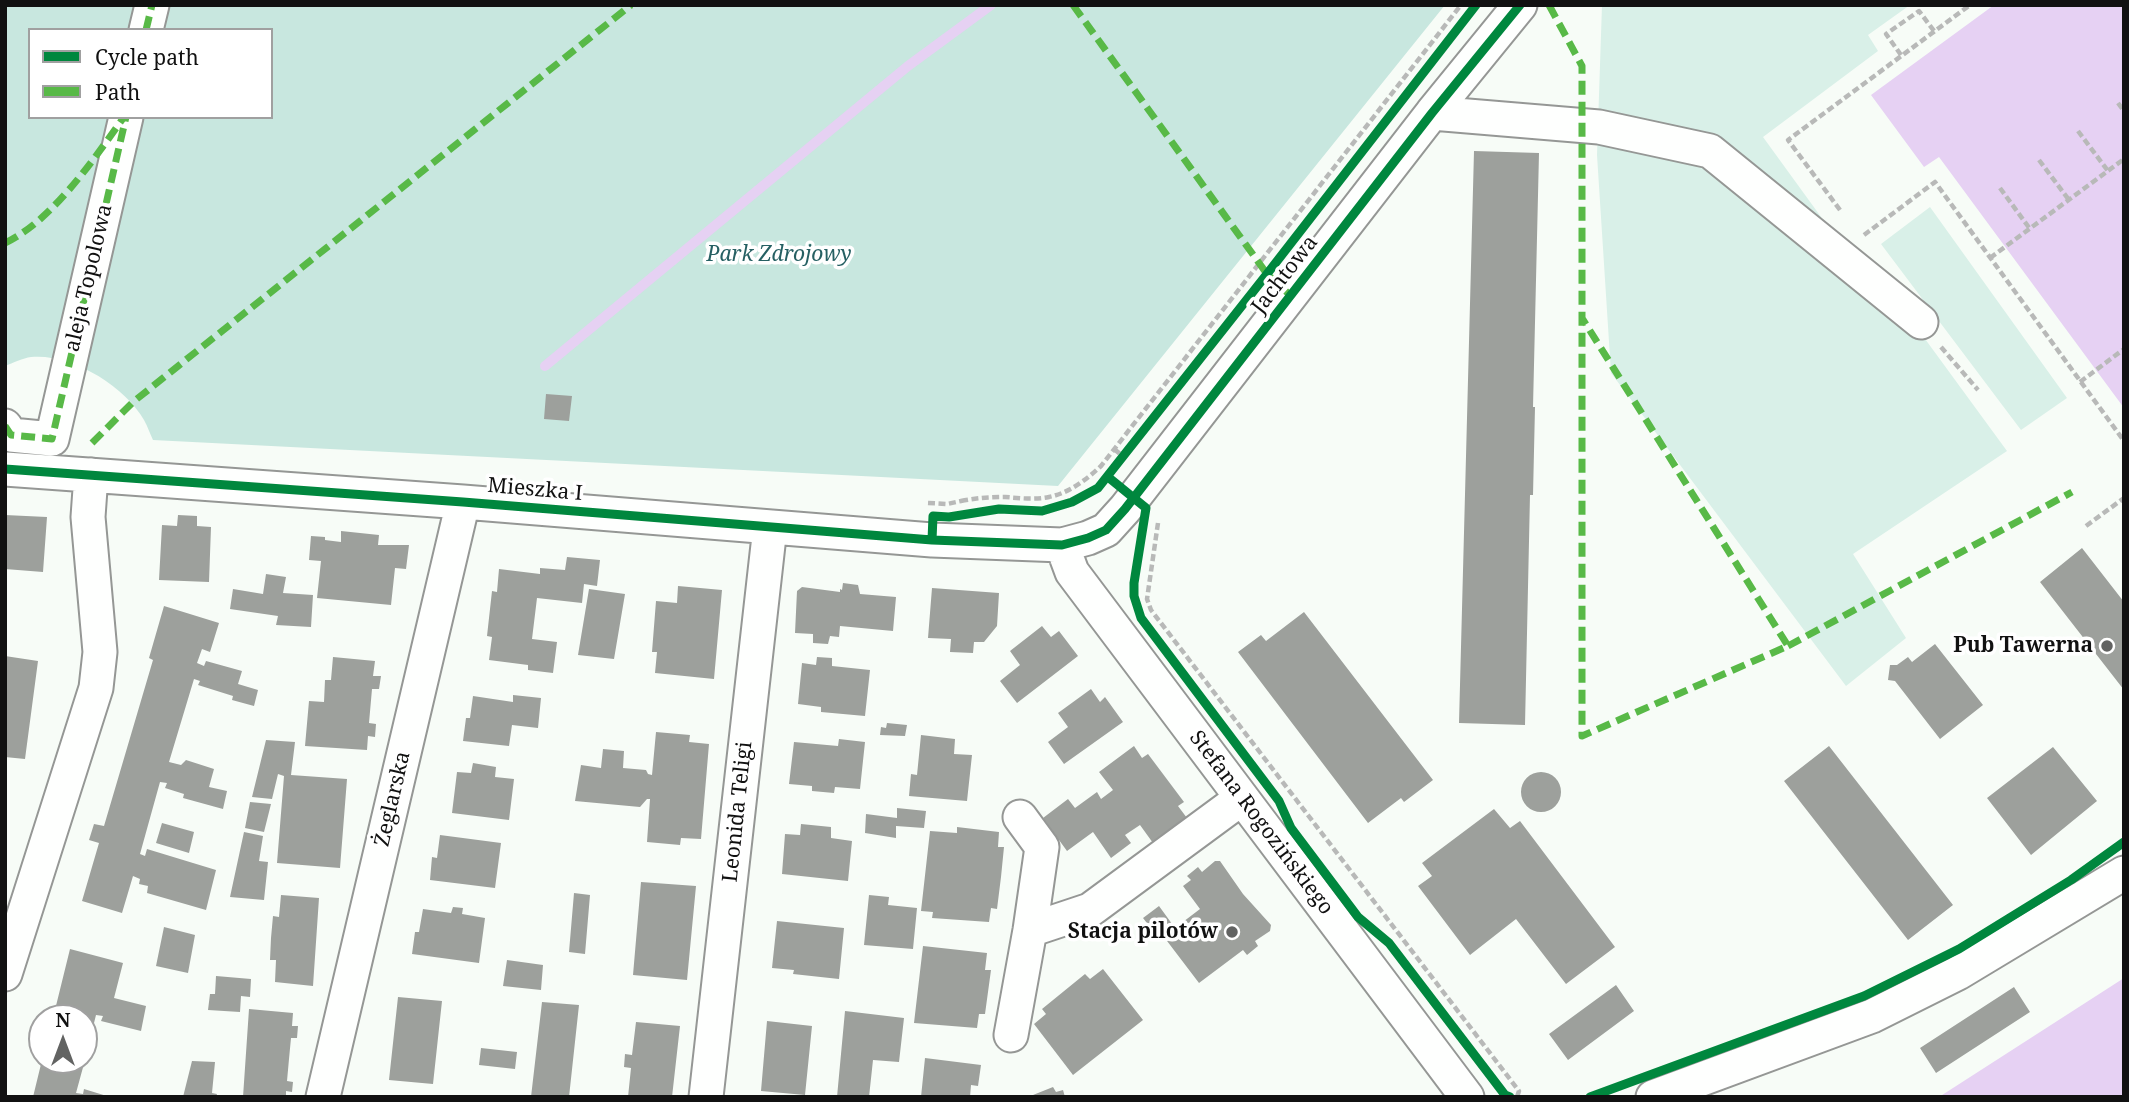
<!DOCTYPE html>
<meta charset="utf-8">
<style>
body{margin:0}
#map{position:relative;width:2129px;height:1102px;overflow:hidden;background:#f7fcf7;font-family:"Noto Serif",serif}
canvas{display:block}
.frame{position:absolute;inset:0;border:7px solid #111;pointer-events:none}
.legend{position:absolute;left:28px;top:28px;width:245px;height:91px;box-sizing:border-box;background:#fff;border:2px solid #a0a0a0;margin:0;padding:9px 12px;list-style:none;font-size:21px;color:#111}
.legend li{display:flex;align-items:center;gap:14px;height:35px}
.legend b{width:35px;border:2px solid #a0a0a0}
.north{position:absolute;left:28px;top:1004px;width:70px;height:70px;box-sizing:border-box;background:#fff;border:2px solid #a0a0a0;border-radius:50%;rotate:0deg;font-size:19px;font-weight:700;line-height:28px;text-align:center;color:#111}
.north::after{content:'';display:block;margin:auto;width:24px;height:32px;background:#626362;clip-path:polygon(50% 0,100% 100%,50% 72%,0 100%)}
</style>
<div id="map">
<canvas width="2129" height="1102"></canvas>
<div class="frame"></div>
<ul class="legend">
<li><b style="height:9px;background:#00873e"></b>Cycle path</li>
<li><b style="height:9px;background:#58b947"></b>Path</li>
</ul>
<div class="north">N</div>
</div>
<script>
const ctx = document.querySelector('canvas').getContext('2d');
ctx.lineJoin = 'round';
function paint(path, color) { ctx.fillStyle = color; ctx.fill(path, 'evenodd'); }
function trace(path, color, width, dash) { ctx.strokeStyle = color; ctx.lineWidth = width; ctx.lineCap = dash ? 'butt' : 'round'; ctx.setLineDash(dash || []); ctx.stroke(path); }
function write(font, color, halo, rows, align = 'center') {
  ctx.font = font + ' "Noto Serif",serif'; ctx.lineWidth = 7; ctx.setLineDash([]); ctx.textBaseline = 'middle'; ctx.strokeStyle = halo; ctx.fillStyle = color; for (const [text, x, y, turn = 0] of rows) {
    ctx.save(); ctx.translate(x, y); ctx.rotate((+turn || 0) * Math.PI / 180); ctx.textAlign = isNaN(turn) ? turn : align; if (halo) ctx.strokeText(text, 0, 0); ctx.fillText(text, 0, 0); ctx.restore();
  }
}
paint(new Path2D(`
 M 1602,5 L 1910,5 L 1868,35 L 1878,51 L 1763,137 L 1853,261 L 1909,317 L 2007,451 L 1853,554 L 1906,638 L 1846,686 L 1611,373 L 1597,155 Z
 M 1930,207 L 2067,398 L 2021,430 L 1881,244 Z`), '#d9f0e8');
paint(new Path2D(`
 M 5,5 L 1445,5 L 1058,486 L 153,440 C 150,434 148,427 144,420 C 125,386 71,353 31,357 C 23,358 13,363 5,366 ZM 30,30 L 271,30 L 271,117 L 30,117 Z`), '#c8e7df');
paint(new Path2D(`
 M 1994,5 L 2124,5 L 2124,408 L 1939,157 L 1924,167 L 1871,95 Z
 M 2124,978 L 2124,1097 L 1939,1097 Z`), '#e6d1f3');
trace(new Path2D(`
 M 545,366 L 908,66 L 991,5`), '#e6d1f3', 10);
paint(new Path2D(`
 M 1474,151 L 1539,153 L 1533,407 L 1535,407 L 1533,495 L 1530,495 L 1525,725 L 1459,723 Z
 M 546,394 L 572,396 L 569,421 L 544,419 Z
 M 5,515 L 47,517 L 43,572 L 5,569 Z
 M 178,515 L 197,516 L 197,526 L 211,527 L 209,582 L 159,580 L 162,525 L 177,526 Z
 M 341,531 L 379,535 L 378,545 L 409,545 L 406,569 L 395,568 L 391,605 L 317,598 L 321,561 L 309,560 L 311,536 L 325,537 L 325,540 L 341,542 Z
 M 2082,548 L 2124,602 L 2124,690 L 2040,582 Z
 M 567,557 L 600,560 L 597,586 L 584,584 L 582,603 L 537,598 L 532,639 L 557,642 L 553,673 L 528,670 L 528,665 L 489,660 L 492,637 L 487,636 L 492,591 L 497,592 L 499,569 L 540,574 L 540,568 L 565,570 Z
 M 266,574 L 286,577 L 283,593 L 313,595 L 311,627 L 276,625 L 278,616 L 230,609 L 233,589 L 263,594 Z
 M 843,583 L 858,585 L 860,594 L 896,597 L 893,631 L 840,626 L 839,637 L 830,636 L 828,644 L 813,643 L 813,634 L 795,633 L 797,591 L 802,587 L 840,592 L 840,589 L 842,590 Z
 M 678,586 L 722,590 L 714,679 L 655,673 L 657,652 L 652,652 L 656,601 L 677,603 Z
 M 932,588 L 999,593 L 997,626 L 984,642 L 974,642 L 973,653 L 950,652 L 951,639 L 928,638 Z
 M 589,589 L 625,594 L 614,659 L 578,655 Z
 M 164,606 L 219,623 L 210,652 L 202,649 L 197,663 L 204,666 L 206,661 L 242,671 L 238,684 L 258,690 L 254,706 L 232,700 L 233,696 L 198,685 L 200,681 L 194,679 L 169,762 L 181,765 L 186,760 L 214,769 L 209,787 L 227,791 L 223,809 L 183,798 L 184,794 L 165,788 L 167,783 L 160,782 L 140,854 L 145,856 L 147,849 L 216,870 L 206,910 L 147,893 L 148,886 L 139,884 L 140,879 L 133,876 L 122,913 L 82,901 L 99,843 L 89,840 L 94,824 L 104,826 L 153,660 L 149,658 Z
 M 1304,612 L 1433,780 L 1404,802 L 1401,798 L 1368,823 L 1238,652 L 1261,635 L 1266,641 Z
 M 1042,626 L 1051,637 L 1059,631 L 1078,656 L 1017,703 L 1000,681 L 1020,665 L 1010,651 Z
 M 1935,644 L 1983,705 L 1940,739 L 1895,681 L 1888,680 L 1890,665 L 1897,665 L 1908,657 L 1912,662 Z
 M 5,656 L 38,661 L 25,759 L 5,757 Z
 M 333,657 L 375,661 L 373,676 L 381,676 L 379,689 L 372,689 L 369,723 L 376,724 L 375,737 L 368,736 L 367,750 L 305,746 L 309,701 L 324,702 L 325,680 L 331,680 Z
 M 817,657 L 832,658 L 832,666 L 870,670 L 865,716 L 821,712 L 821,707 L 798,704 L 802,663 L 816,665 Z
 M 1091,689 L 1100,702 L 1105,697 L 1123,722 L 1064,764 L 1048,742 L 1068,727 L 1058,713 Z
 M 513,695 L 541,698 L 538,728 L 512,725 L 509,746 L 463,741 L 466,718 L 470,718 L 473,696 L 513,702 Z
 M 887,723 L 907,725 L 905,736 L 880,735 L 881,727 L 886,728 Z
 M 656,732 L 690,735 L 689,742 L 709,744 L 701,839 L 681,838 L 680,845 L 647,842 L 650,799 L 647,799 L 640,807 L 575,801 L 581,765 L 601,768 L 603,749 L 624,751 L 623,768 L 646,770 L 648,774 L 652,775 Z
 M 921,735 L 955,739 L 954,754 L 972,755 L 967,801 L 909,796 L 911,774 L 917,775 Z
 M 839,739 L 865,742 L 860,789 L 835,787 L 834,793 L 812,791 L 812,786 L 789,784 L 794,742 L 838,746 Z
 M 266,740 L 295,742 L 291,775 L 347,779 L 340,868 L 277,863 L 284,776 L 278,774 L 272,799 L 252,797 Z
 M 1134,746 L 1142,758 L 1148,754 L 1184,802 L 1178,806 L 1187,818 L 1153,843 L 1140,825 L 1125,835 L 1131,843 L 1111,858 L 1093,832 L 1067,851 L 1043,818 L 1068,799 L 1075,808 L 1097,792 L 1101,799 L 1113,790 L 1099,772 Z
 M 1829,746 L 1953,905 L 1908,940 L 1784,781 Z
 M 2053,747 L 2097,801 L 2031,855 L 1987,798 Z
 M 473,763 L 496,767 L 495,777 L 514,779 L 509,820 L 452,813 L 457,772 L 471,773 Z
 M1521 792a20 20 0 1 1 40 0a20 20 0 1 1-40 0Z
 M 250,802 L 271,804 L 264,832 L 245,828 Z
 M 897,808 L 926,811 L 924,828 L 896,826 L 896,838 L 865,833 L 866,814 L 897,818 Z
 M 1494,809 L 1510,828 L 1520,821 L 1615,947 L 1566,984 L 1516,919 L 1470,955 L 1418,886 L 1432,876 L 1422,863 Z
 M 162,823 L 194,832 L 189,853 L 156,843 Z
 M 801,824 L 831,827 L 831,838 L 852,841 L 848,881 L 782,874 L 785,834 L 800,835 Z
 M 957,827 L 999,832 L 998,847 L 1004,847 L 1001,877 L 997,909 L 991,908 L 989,922 L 932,918 L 933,912 L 921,911 L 930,831 L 957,833 Z
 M 244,832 L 263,836 L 259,861 L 268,862 L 264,900 L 230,897 Z
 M 440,835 L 501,843 L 495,888 L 430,880 L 432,857 L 437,858 Z
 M 1215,861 L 1220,861 L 1243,894 L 1271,925 L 1270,931 L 1255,941 L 1258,946 L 1247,955 L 1243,950 L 1199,983 L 1164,937 L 1160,940 L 1143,918 L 1159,906 L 1175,928 L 1200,909 L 1183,886 L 1191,880 L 1187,876 L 1198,867 L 1202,872 Z
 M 641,882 L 696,886 L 687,980 L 633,975 Z
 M 574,893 L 590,895 L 585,954 L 569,952 Z
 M 281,895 L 319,898 L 313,986 L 275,982 L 276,960 L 270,960 L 271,938 L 273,916 L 279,917 Z
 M 869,895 L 889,897 L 888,905 L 917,908 L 913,949 L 864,945 Z
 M 453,907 L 463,908 L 462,914 L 485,918 L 479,963 L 412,954 L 415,932 L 419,932 L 423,909 L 451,913 Z
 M 777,921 L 844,928 L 839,979 L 793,974 L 794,970 L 772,968 Z
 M 164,927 L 195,935 L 188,973 L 156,966 Z
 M 923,946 L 987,953 L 985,970 L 991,970 L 985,1014 L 979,1014 L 977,1028 L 914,1023 Z
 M 70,949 L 123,963 L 114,998 L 146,1006 L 141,1031 L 101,1021 L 103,1016 L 96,1015 L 85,1059 L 84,1018 L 53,1018 Z
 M 507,960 L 543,965 L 541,990 L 503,986 Z
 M 1103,969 L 1143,1020 L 1073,1075 L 1034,1024 L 1046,1014 L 1042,1009 L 1085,974 L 1090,979 Z
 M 216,976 L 251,979 L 250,997 L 241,996 L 240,1012 L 208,1010 L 210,994 L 215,994 Z
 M 1616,985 L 1634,1011 L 1568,1060 L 1549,1034 Z
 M 2014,987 L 2030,1012 L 1936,1073 L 1920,1048 Z
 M 398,997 L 442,1001 L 433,1084 L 389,1080 Z
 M 542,1002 L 579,1005 L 569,1097 L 531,1097 Z
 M 249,1009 L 293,1013 L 292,1026 L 298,1026 L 297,1038 L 291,1038 L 289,1059 L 287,1081 L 293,1082 L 292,1092 L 286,1091 L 286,1097 L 243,1097 Z
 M 845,1011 L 904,1018 L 899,1062 L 873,1060 L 869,1097 L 837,1097 Z
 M 767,1021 L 812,1026 L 805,1095 L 761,1091 Z
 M 636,1022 L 680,1026 L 672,1097 L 628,1097 L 631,1068 L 624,1067 L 625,1054 L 632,1055 Z
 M 481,1048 L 517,1052 L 515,1069 L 479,1065 Z
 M 925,1058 L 981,1065 L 978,1086 L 971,1085 L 970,1097 L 921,1097 Z
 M 42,1060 L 85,1060 L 76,1093 L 83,1094 L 84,1089 L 110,1097 L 33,1097 Z
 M 192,1061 L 215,1062 L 212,1093 L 217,1094 L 216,1097 L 183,1097 Z
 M 1053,1087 L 1056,1092 L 1063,1090 L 1065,1097 L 1028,1097 Z`), '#9da09c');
const minor = new Path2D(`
 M 146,30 L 152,5
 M 1432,113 L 1599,127 L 1710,151 L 1921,322
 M 5,426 L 11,435 L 52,439 L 126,117
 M 5,469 L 463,502 L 932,540 L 1062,545 L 1088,538 L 1106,530 L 1125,509 L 1432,113 L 1520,5
 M 1062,545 L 1072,572 L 1467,1097
 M 1030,930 L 1090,910 L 1242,798
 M 5,974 L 96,688 L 100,652 L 88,517 L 91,475
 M 1011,1035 L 1030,930 L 1042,847 L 1020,817
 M 323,1097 L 463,502
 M 706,1097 L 770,527
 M 1653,1097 L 1872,1016 L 1958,973 L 2124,873`);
trace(minor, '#959795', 37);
trace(new Path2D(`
 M 1901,55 L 1886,34 L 1919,11 L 1934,31
 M 2118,103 L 2124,111
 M 2078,131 L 2108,171
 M 2039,160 L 2069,200
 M 2000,188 L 2030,229
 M 1840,210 L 1788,140 L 1970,5
 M 1864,235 L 1935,182 L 2124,441
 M 1990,258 L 2124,159
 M 1941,347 L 1978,390
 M 2080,382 L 2124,349
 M 1114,449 L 1124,457
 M 961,501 C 976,498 990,497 1005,497 C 1019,498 1034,500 1049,497 C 1069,493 1086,480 1101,466 L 1461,5
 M 928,503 L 947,504 L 961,501
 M 1158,523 L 1147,599 L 1151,610 L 1519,1091 L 1517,1097
 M 2086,526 L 2124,498`), '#b8b9b8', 4.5, [7, 3.5]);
trace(minor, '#fefffe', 33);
trace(new Path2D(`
 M 1073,5 L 1267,274 L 1291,296
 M 1549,5 L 1582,66 L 1582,736 L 1788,646 L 1582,318
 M 146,30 L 152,5
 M 5,243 C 52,221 94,159 124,117
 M 5,426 L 11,435 L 52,439 L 126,117
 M 92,443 L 133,402 L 631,5
 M 1788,646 L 2072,492`), '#58b947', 7, [14, 7]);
trace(new Path2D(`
 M 5,469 L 463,502 L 932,540 L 1062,545 L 1088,538 L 1106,530 L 1125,509 L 1432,113 L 1520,5
 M 1108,477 L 1146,508 L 1134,583 L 1134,596 L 1141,618 L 1279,801 L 1291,828 L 1358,917 L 1389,943 L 1505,1095 L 1510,1097
 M 932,540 L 933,516 L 949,517 L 999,509 L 1042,511 L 1072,502 L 1098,488 L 1267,274 L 1476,5
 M 1590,1097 L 1864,996 L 1959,949 L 2071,880 L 2124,842`), '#00873e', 9);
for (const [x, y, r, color] of [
 [2107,646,7,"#626362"],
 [1232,932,7,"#626362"]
]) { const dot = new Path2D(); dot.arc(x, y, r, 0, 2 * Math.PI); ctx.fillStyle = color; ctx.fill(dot); trace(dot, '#fff', 2.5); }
write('italic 21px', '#266063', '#fff', [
 ["Park Zdrojowy",779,255]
]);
write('21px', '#111', '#fff', [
 ["Jachtowa",1285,275,-52],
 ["aleja Topolowa",89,278,-77],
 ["Mieszka I",535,490,5],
 ["Żeglarska",393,799,-77],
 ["Leonida Teligi",738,812,-84],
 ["Stefana Rogozińskiego",1261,823,53]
]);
write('bold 21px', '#111', '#fff', [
 ["Pub Tawerna",2093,646],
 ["Stacja pilotów",1218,932]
], 'right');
</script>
